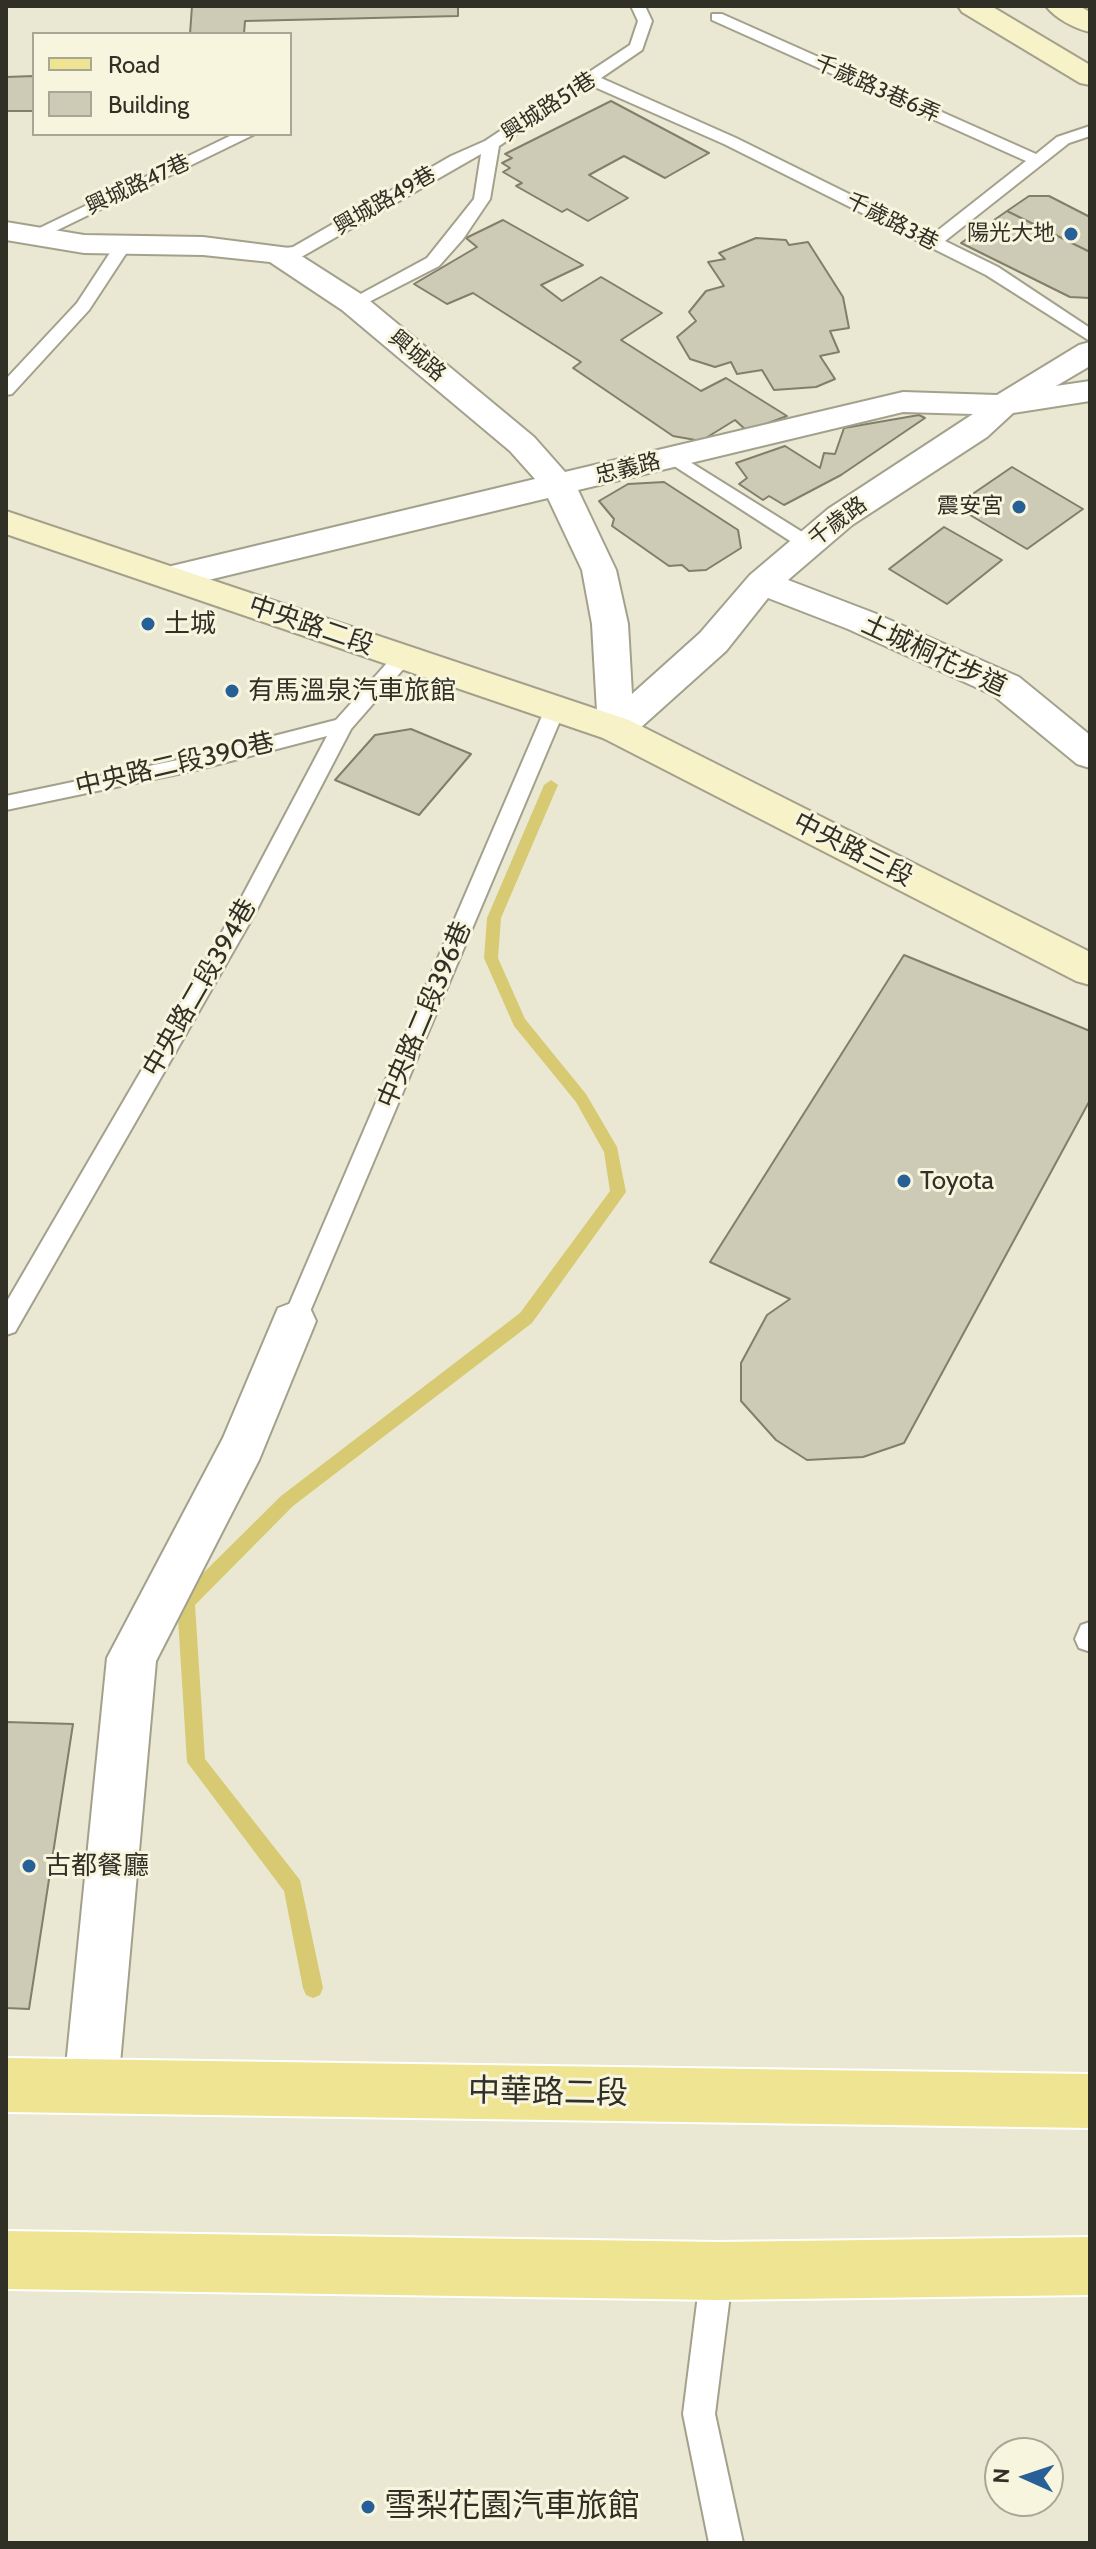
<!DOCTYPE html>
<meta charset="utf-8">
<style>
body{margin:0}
#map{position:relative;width:1096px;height:2549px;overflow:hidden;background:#eae8d2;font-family:Cabin,sans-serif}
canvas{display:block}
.frame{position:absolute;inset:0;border:8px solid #313027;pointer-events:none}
.legend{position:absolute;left:32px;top:32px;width:260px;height:104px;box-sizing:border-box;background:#f8f5df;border:2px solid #a8a695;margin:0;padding:10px 14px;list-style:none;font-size:24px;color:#313027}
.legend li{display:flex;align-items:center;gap:16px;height:40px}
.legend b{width:40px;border:2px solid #a8a695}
.north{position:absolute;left:984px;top:2437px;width:80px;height:80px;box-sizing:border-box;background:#f8f5df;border:2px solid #a8a695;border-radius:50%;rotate:273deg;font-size:22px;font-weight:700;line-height:32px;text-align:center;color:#313027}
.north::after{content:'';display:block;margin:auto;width:28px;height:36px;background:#275f97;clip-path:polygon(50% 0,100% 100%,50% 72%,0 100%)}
</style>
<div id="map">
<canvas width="1096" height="2549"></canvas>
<div class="frame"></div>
<ul class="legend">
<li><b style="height:10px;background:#efe491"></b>Road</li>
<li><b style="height:22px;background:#cdcbb5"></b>Building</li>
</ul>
<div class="north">N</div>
</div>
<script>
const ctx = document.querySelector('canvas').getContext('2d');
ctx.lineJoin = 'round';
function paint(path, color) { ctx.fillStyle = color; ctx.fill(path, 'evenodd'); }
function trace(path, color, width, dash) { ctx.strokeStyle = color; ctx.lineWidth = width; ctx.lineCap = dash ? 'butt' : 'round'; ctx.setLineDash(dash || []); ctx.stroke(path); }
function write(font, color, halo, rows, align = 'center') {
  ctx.font = font + ' Cabin,"Noto Sans TC",sans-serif'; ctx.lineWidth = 6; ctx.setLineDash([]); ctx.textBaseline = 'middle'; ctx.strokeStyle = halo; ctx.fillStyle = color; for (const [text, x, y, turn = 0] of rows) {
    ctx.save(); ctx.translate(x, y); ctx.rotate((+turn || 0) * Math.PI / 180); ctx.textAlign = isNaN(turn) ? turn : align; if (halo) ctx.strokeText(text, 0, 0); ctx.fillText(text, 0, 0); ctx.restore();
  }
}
paint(new Path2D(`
 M 551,780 L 558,785 L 501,918 L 498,958 L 525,1019 L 586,1094 L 617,1147 L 626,1192 L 532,1323 L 293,1506 L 195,1605 L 205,1759 L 300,1880 L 323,1988 L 320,1995 L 313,1998 L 306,1995 L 303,1988 L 284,1891 L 187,1762 L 177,1602 L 180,1596 L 281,1496 L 520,1313 L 610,1191 L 604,1152 L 576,1102 L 514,1026 L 484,958 L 487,918 L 544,785 Z`), '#d7ca72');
const building = new Path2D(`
 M 192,6 L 458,6 L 458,16 L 245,21 L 244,34 L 190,34 Z
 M 34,76 L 34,111 L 6,111 L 6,77 Z
 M 611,101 L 709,153 L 665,178 L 624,156 L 589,175 L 628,198 L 588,221 L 567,209 L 562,212 L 516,186 L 522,183 L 503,172 L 510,168 L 502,163 L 512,158 L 505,154 Z
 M 1029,196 L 1049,196 L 1090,217 L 1090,252 L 1007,211 Z
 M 1007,211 L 1090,252 L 1090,298 L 1070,297 L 961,243 Z
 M 503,220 L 583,265 L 541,285 L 562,301 L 601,277 L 662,313 L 621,340 L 701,391 L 726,378 L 787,416 L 747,431 L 735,420 L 701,441 L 673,436 L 573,368 L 581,362 L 473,293 L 447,304 L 414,284 L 477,247 L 466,238 Z
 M 756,238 L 786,240 L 789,245 L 808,242 L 843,297 L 849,328 L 830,331 L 839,352 L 820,356 L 835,379 L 816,387 L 774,390 L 762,370 L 737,374 L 731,362 L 715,367 L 690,359 L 677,337 L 696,321 L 689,312 L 706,291 L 724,286 L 708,262 L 725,259 L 719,253 Z
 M 919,415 L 925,418 L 841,475 L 784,505 L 769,496 L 763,500 L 739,484 L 747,478 L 736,463 L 785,446 L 820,468 L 824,453 L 835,454 L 844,428 Z
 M 1012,467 L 1083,509 L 1027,549 L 955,506 Z
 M 664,482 L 738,530 L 741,548 L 706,570 L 689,571 L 682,565 L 669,566 L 612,526 L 614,519 L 599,501 L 628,484 Z
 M 944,527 L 1002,560 L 947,604 L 889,569 Z
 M 411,729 L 471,754 L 419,815 L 335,780 L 375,735 Z
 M 904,955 L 1090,1031 L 1090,1100 L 904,1443 L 863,1457 L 807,1460 L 776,1440 L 741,1401 L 741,1363 L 767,1315 L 790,1299 L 710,1262 Z
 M 6,1722 L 73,1724 L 29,2009 L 6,2008 Z`);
paint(building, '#cdcbb5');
trace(building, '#817e6a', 2);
const lane = new Path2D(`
 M 631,6 L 645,6 L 652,21 L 642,50 L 601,78 L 736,138 L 932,235 L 1026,161 L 712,20 L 712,14 L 722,14 L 1036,154 L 1057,137 L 1090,126 L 1090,136 L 1069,143 L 945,241 L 998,267 L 1090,328 L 1090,341 L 986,275 L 724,144 L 590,85 L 499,146 L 490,199 L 463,239 L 439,266 L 359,307 L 353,308 L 344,303 L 427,258 L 474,199 L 481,154 L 303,256 L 272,258 L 270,254 L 272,250 L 293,247 L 451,156 L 485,141 L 630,45 L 638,21 Z
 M 234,134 L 255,134 L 35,241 L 23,241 L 21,237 Z
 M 123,241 L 131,246 L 89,310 L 12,394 L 6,395 L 6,379 L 77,303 L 117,242 Z
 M 674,452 L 815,540 L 817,544 L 815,548 L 801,548 L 668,462 L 665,458 Z
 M 403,651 L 413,658 L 351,729 L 253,917 L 15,1332 L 6,1335 L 6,1303 L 236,908 L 327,736 L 192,771 L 6,810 L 6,796 L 192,757 L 336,720 L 396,653 Z
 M 555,702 L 565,709 L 306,1321 L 303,1328 L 294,1331 L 285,1328 L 282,1321 L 545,709 Z
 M 1090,1622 L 1090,1651 L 1088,1651 L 1079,1648 L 1075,1639 L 1081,1625 Z
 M 717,2255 L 728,2260 L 733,2271 L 715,2414 L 743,2543 L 709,2543 L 683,2414 L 701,2271 L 706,2260 Z`);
const street = new Path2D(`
 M 6,222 L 84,235 L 203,237 L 289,248 L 364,296 L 534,437 L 565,472 L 903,392 L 997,395 L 1079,345 L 1090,342 L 1090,366 L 1056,386 L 1090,381 L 1090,401 L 1013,413 L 987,437 L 852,525 L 788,580 L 874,613 L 1019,677 L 1090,735 L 1090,768 L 1077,764 L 993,695 L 848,629 L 768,598 L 726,651 L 629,738 L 616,742 L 603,738 L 598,729 L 592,624 L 582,570 L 548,498 L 171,589 L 159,585 L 154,577 L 159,569 L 535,479 L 510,451 L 342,310 L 270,262 L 203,255 L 84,253 L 6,240 ZM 903,412 L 973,414 L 828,509 L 750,575 L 700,633 L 632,694 L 628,624 L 616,570 L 578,490 Z
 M 294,1302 L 310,1308 L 316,1321 L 259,1460 L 156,1661 L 118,2086 L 110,2105 L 91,2113 L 72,2105 L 64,2086 L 107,1658 L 223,1438 L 278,1308 Z`);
const secondary = new Path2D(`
 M 958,6 L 991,6 L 1090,65 L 1090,85 L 1080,83 L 962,12 Z
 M 1046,6 L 1079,6 L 1090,12 L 1090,32 C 1075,29 1055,18 1046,6 Z
 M 6,511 L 629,720 L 1090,952 L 1090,985 L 1076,981 L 603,738 L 6,534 Z`);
const primary = new Path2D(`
 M 6,2058 L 1090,2074 L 1090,2128 L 6,2112 Z
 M 6,2231 L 717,2242 L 1090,2237 L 1090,2295 L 717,2300 L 6,2289 Z`);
trace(lane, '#a3a08c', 4);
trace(street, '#a3a08c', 4);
trace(secondary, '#a3a08c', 4);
trace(primary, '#fff', 4);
paint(lane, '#fff');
paint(street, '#fff');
paint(secondary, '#f7f2c8');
paint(primary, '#efe491');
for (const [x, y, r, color] of [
 [1071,234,8,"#275f97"],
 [1019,507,8,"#275f97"],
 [148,624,8,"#275f97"],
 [232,691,8,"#275f97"],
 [904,1181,8,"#275f97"],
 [29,1866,8,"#275f97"],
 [368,2507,8,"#275f97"]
]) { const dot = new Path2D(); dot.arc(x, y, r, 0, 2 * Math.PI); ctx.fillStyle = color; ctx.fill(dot); trace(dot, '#f8f5df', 3); }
write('22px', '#313027', '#f8f5df', [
 ["千歲路3巷6弄",877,89,24],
 ["興城路51巷",549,107,-33],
 ["興城路47巷",138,185,-25],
 ["興城路49巷",385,201,-30],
 ["千歲路3巷",892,222,27],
 ["興城路",417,356,40],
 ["忠義路",628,469,-14],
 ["千歲路",838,522,-37]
]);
write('22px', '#313027', '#f8f5df', [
 ["陽光大地",1055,234],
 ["震安宮",1003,507]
], 'right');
write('26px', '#313027', '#f8f5df', [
 ["土城",164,624],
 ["有馬溫泉汽車旅館",248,691],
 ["Toyota",920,1181],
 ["古都餐廳",45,1866]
], 'left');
write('26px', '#313027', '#f8f5df', [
 ["中央路二段",311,626,19],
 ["土城桐花步道",934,656,25],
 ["中央路二段390巷",175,765,-13],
 ["中央路三段",853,850,27],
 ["中央路二段394巷",200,988,-60],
 ["中央路二段396巷",425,1015,-67]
]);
write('32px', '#313027', '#f8f5df', [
 ["中華路二段",548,2093,1]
]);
write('32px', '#313027', '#f8f5df', [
 ["雪梨花園汽車旅館",384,2507]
], 'left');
</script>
